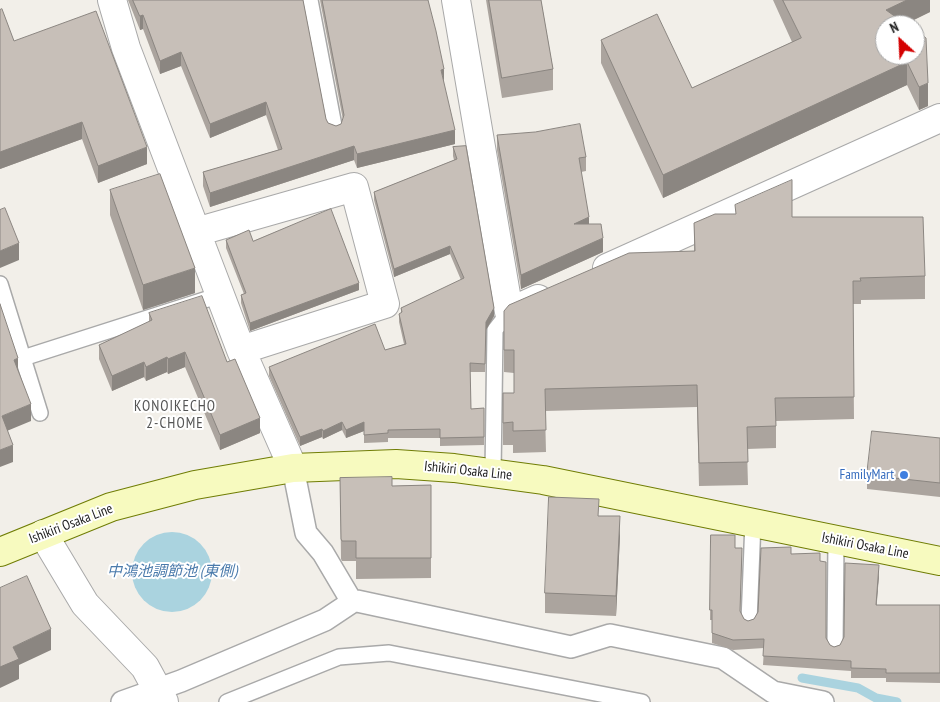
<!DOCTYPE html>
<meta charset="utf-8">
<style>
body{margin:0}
#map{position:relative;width:940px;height:702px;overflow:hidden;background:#f2efe9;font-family:"PT Sans Narrow",sans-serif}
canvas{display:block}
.north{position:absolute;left:875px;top:15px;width:50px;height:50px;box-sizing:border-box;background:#fff;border:1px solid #a7a7a7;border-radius:50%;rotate:335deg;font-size:14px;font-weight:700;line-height:20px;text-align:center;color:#222}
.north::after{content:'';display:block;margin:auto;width:18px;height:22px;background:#d40000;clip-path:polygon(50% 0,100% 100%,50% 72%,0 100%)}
</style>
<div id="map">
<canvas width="940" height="702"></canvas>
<div class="north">N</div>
</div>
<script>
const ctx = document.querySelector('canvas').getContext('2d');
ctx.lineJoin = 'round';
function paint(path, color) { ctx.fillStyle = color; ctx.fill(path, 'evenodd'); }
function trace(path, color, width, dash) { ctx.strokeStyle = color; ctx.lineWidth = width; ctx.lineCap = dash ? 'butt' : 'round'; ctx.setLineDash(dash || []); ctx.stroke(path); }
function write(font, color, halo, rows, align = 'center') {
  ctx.font = font + ' "PT Sans Narrow","Noto Sans JP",sans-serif'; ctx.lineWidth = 4; ctx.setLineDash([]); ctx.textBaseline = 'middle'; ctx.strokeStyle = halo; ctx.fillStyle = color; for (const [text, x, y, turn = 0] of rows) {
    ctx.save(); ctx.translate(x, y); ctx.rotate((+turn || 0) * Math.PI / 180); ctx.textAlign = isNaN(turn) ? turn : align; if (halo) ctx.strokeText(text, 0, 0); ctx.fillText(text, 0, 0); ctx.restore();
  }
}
paint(new Path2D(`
 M132 572a40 40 0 1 1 80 0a40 40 0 1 1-80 0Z`), '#aad3df');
trace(new Path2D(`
 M 802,678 L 858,688 L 876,698 L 897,702`), '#aad3df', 9);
const service = new Path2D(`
 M 310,0 L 335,131
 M 0,284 L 40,413
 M 23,358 L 220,295
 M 493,473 L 495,330 L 509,312
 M 749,621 L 753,522
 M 835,647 L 836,541
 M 227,702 L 339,657 L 389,653 L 642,702`);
const pedestrian = new Path2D(`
 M 293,468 L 306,533 L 323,553 L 352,602
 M 122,702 L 181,681 L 325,620 L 352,602 L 357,601 L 571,647 L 610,635 L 723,658 L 773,692 L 823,702`);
const minor = new Path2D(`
 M 112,0 L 126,48 L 241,350 L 293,468
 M 456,0 L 509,312 L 538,299
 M 196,232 L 354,187 L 385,304 L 241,350
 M 607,268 L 940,118
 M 43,534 L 85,604 L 145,667 L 164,702`);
const secondary = new Path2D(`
 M 0,552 L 111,507 L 195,485 L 293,468 L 396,464 L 454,468 L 543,480 L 940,561`);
trace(service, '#a9a9a9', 18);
trace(pedestrian, '#a9a9a9', 24);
trace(minor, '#a9a9a9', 30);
trace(secondary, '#707d05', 30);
trace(service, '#fff', 15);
trace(pedestrian, '#fff', 21);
trace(minor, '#fff', 28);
trace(secondary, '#f7fabf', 28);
paint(new Path2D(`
 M 128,0 L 303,0 L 326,119 L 328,123 L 336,126 L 341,124 L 343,120 L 320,0 L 428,0 L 455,144 L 357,168 L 354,160 L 210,207 L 203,186 L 203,172 L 278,150 L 266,115 L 210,138 L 181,66 L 160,74 L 143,29 L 140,30 Z
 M 486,0 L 541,0 L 553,69 L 553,90 L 502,98 Z
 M 773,0 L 930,0 L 930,12 L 906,24 L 915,55 L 928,106 L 919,110 L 907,85 L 663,198 L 601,63 L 601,40 L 692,88 L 792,42 Z
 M 0,10 L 14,41 L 147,164 L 98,183 L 82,139 L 0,169 Z
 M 497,135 L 586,157 L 586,171 L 581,172 L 589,224 L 603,252 L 521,289 L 497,150 Z
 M 466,146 L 494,316 L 486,330 L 485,372 L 470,372 L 471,409 L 484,408 L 484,445 L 440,446 L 440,438 L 388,438 L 388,442 L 364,443 L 364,431 L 346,438 L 342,430 L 323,439 L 322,437 L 300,446 L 269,376 L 269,367 L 385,350 L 404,344 L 399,322 L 399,314 L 401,313 L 401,308 L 461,280 L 450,254 L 394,277 L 374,200 L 374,192 L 454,160 L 453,156 L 453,147 Z
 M 110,190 L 195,293 L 143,310 L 110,215 Z
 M 792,217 L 925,276 L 925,299 L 861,300 L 861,304 L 853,304 L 854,419 L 776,421 L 776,448 L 747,449 L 748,485 L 699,486 L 697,407 L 545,411 L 546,452 L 513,453 L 513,445 L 503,445 L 503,393 L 514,393 L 514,373 L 504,372 L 504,311 L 694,251 L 694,223 Z
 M 226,240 L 253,241 L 359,290 L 250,331 L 241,303 L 241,295 L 244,294 L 226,248 Z
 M 149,313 L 227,362 L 260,433 L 220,450 L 185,367 L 168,374 L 167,372 L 146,381 L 144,377 L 112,391 L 99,359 L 99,345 L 149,322 Z
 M 940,438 L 940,497 L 867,489 L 867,475 Z
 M 340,478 L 392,486 L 431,485 L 431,578 L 356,579 L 356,561 L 342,561 L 341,559 Z
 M 599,516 L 620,536 L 616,616 L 545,613 L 545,593 Z
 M 711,535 L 735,548 L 742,558 L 740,612 L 744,619 L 748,621 L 754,619 L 791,554 L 820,561 L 826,638 L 830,645 L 834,647 L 840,645 L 879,575 L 876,605 L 940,605 L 940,683 L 886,682 L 886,678 L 851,678 L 851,671 L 763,665 L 764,648 L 733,650 L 712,643 L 712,620 L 710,620 Z`), '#aba49e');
paint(new Path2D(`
 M 907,0 L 930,0 L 930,12 L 903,25 L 886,10 Z
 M 143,15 L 143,29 L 140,30 L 140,16 Z
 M 181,52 L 181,66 L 160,74 L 160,61 Z
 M 907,62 L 907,85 L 663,198 L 663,175 Z
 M 444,69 L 444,83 L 441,70 Z
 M 928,83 L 928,106 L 919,110 L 919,87 Z
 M 266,102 L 266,115 L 210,138 L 210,124 Z
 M 82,122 L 82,139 L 0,169 L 0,152 Z
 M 455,130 L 455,144 L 357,168 L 357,154 Z
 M 354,146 L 354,160 L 210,207 L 210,193 Z
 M 147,147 L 147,164 L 98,183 L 98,166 Z
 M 589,217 L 589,232 L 574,224 Z
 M 603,238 L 603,252 L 521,289 L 521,275 Z
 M 19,243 L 19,260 L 0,268 L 0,251 Z
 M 450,246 L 450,254 L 394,277 L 394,269 Z
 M 195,268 L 195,293 L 143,310 L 143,285 Z
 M 359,283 L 359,290 L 250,331 L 250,323 Z
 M 494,308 L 494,316 L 486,330 L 485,372 L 486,322 Z
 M 185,352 L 185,367 L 168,374 L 168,359 Z
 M 167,357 L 167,372 L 146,381 L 146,367 Z
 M 18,358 L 18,375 L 14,360 Z
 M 144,362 L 144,377 L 112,391 L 112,376 Z
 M 31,404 L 31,421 L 2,433 L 2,416 Z
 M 260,418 L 260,433 L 220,450 L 220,435 Z
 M 342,422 L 342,430 L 323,439 L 323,431 Z
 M 364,422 L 364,431 L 346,438 L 346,430 Z
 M 322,429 L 322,437 L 300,446 L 300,437 Z
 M 13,445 L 13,462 L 0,467 L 0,450 Z
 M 620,516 L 620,536 L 616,616 L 616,596 Z
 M 879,565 L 879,575 L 876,614 L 876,605 Z
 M 51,629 L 51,650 L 19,665 L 19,679 L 0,688 L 0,667 L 13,647 Z`), '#8b8681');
const building = new Path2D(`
 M 133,0 L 303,0 L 326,119 L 328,123 L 336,126 L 341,124 L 344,115 L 322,0 L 428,0 L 436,31 L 444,69 L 441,70 L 455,130 L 357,154 L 354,146 L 210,193 L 203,172 L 282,149 L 266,102 L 210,124 L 181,52 L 160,61 L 143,15 L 140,16 Z
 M 489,0 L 541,0 L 553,69 L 502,78 Z
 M 783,0 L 907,0 L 886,10 L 907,25 L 885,25 L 885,55 L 915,55 L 915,30 L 926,38 L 928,83 L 919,87 L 907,62 L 663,175 L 601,40 L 657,14 L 692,88 L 801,38 Z
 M 2,9 L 14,41 L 96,11 L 147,147 L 98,166 L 82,122 L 0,152 L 0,10 Z
 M 580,124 L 586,157 L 579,158 L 589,217 L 574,224 L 601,224 L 603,238 L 521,275 L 497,135 L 535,132 Z
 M 466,146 L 494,308 L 486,322 L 485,364 L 470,363 L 471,409 L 484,408 L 484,437 L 440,438 L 440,429 L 388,430 L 388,433 L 364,435 L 364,422 L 346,430 L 342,422 L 323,431 L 322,429 L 300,437 L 269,367 L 375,324 L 385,350 L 406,344 L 399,314 L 402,312 L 401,308 L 464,278 L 450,246 L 394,269 L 374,192 L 457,159 L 453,147 Z
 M 160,174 L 195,268 L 143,285 L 110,190 Z
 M 792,180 L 792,217 L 923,217 L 925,276 L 860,278 L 861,281 L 853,281 L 854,397 L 775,398 L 776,426 L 747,427 L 748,462 L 699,463 L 697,385 L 545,389 L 546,430 L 513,431 L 513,422 L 503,423 L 503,393 L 514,393 L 514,350 L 504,350 L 504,311 L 509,305 L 629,253 L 695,251 L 694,223 L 715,214 L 736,214 L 735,205 Z
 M 5,208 L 19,243 L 0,251 L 0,210 Z
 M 331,209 L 359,283 L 250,323 L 241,295 L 246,293 L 226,240 L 249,230 L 253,241 Z
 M 202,296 L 227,362 L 235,359 L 260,418 L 220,435 L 185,352 L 168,359 L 167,357 L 146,367 L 144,362 L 112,376 L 99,345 L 152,320 L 149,313 Z
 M 0,304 L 18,358 L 14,360 L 31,404 L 2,416 L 13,445 L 0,450 Z
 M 872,431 L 940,438 L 940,483 L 867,475 Z
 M 392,477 L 392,486 L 431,485 L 431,558 L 356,558 L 356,541 L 342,541 L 341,539 L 340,478 Z
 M 549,497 L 599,499 L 598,516 L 620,516 L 616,596 L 545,593 Z
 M 711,535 L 735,535 L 735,548 L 742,548 L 740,611 L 744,619 L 748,621 L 754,619 L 758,612 L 761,548 L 791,547 L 791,554 L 820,553 L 820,561 L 826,562 L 826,638 L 830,645 L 834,647 L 840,645 L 844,637 L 845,563 L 879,565 L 876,605 L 940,605 L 940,673 L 886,673 L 886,669 L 851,668 L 851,661 L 763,656 L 764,639 L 733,640 L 712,633 L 712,610 L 710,610 Z
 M 27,576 L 51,629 L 13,647 L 19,659 L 0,667 L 0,588 Z`);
paint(building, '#c7bfb8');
trace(building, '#8b8681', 1);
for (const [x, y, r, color] of [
 [904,475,5,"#3f7fe0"]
]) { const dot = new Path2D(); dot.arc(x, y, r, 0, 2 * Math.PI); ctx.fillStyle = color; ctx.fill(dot); trace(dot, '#fff', 2); }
write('14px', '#222', '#fff', [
 ["Ishikiri Osaka Line",468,471,6],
 ["Ishikiri Osaka Line",71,524,-21],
 ["Ishikiri Osaka Line",865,546,11]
]);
write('14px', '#366cbe', '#fff', [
 ["FamilyMart",894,475]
], 'right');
ctx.letterSpacing = '1px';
write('15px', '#555', '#fff', [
 ["KONOIKECHO",175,407],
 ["2-CHOME",175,424]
]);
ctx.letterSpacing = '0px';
write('italic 15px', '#4a7aab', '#fff', [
 ["中鴻池調節池 (東側)",172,572]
]);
</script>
